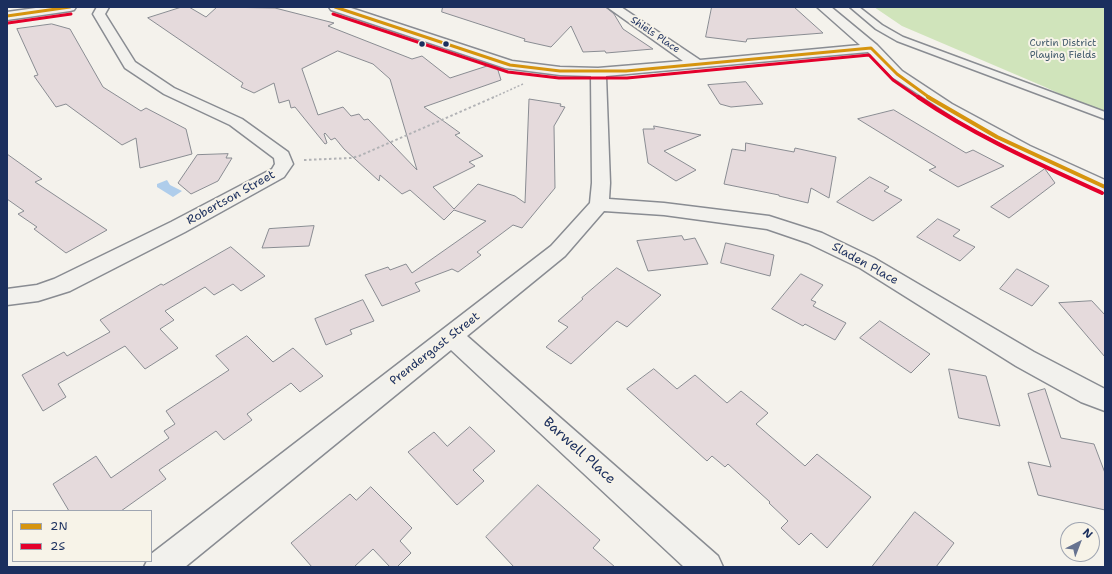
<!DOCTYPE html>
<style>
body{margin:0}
#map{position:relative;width:1112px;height:574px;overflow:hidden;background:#f4f2ec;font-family:"Shantell Sans",sans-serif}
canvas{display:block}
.frame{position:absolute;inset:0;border:8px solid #1b2f5e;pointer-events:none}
.legend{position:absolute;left:12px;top:510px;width:140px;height:52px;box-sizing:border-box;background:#f7f3e8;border:1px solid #9fa5b1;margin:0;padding:5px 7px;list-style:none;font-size:12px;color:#1b2f5e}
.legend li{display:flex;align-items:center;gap:8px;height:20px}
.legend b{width:20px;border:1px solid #9fa5b1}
.north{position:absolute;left:1060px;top:522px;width:40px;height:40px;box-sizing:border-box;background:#f7f3e8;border:1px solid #9fa5b1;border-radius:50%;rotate:42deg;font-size:11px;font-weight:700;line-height:16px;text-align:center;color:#1b2f5e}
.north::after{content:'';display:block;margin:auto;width:14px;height:18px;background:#677390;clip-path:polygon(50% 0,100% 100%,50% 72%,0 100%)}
</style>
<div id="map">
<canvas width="1112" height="574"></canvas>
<div class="frame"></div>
<ul class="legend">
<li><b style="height:5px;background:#d6940e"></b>2N</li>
<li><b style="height:5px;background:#e4002b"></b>2S</li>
</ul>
<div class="north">N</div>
</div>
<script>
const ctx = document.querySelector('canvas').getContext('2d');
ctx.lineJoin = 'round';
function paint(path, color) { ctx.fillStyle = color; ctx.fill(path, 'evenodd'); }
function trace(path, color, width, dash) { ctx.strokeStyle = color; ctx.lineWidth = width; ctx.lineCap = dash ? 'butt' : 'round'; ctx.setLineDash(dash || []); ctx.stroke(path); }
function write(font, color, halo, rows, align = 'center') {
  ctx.font = font + ' "Shantell Sans",sans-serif'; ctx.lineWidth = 4; ctx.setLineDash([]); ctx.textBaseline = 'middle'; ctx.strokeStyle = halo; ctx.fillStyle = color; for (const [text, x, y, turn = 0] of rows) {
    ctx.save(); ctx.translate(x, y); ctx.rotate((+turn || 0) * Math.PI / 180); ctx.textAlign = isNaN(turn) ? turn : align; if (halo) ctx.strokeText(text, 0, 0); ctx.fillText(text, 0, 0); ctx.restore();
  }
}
paint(new Path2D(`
 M 874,7 L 1105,7 L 1105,115 L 1045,87 L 902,26 Z`), '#d0e4bb');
paint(new Path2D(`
 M 167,180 L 170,185 L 182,191 L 173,197 L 157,187 L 157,184 Z`), '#afcdeb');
const building = new Path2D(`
 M 182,7 L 189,7 L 206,17 L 217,7 L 275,8 L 334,23 L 328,26 L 412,59 L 422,56 L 450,78 L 490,65 L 497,67 L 501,80 L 424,107 L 460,133 L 455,135 L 483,156 L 469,162 L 475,166 L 433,187 L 454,209 L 478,184 L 515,196 L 525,203 L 529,99 L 561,104 L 560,106 L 565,107 L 554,126 L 555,188 L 522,228 L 513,225 L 477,252 L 481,255 L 458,272 L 452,269 L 415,283 L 420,291 L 382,306 L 365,275 L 388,267 L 390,270 L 406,264 L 412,273 L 486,221 L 454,210 L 444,220 L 410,190 L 402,194 L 380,175 L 379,181 L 344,149 L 335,138 L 331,140 L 325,133 L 324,134 L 327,143 L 325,144 L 295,107 L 291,108 L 289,100 L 279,103 L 274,83 L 254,93 L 241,87 L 243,83 L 148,18 ZM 338,51 L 373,64 L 390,79 L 417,170 L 368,119 L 364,120 L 359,114 L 351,116 L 343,107 L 318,115 L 302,69 Z
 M 443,7 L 606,7 L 614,14 L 623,29 L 653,49 L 606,53 L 605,51 L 583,52 L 571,26 L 551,47 L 524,41 L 525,39 L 442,12 Z
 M 712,7 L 794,7 L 823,33 L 747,39 L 746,42 L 706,37 Z
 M 52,24 L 70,29 L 103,87 L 141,111 L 146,108 L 186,129 L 192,154 L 140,168 L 136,138 L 122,145 L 66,104 L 56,107 L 34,76 L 38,75 L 17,29 Z
 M 746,82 L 763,104 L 731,107 L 720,104 L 708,85 Z
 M 894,110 L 966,153 L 973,150 L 1004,166 L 958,187 L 929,170 L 936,167 L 858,119 Z
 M 654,126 L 701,135 L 664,151 L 696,170 L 676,181 L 648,163 L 643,129 L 654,129 Z
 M 746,143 L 794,152 L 795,148 L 836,157 L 829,198 L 811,188 L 808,203 L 779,196 L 779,195 L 724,184 L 732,149 L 745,151 Z
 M 7,154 L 42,179 L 35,182 L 107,230 L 66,253 L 34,229 L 37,227 L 18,214 L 24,211 L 7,199 Z
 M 228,154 L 226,158 L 232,158 L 218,181 L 191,194 L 178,183 L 197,155 Z
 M 1045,169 L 1055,183 L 1009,218 L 991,207 Z
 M 870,177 L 889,187 L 884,191 L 902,200 L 873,221 L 837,202 Z
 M 938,219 L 960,230 L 953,236 L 975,247 L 960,261 L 917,237 Z
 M 314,226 L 309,246 L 262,248 L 269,229 Z
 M 682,236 L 684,240 L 695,238 L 708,264 L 648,271 L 637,241 Z
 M 726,243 L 774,255 L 770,276 L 721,263 Z
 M 231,247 L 265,276 L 241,291 L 233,284 L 214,295 L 205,287 L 165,311 L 174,320 L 160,329 L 178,348 L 145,369 L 125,346 L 58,384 L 66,397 L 43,411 L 22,375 L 64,352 L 67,356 L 110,332 L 100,320 L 161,284 L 163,285 Z
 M 617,268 L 661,295 L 627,327 L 617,321 L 571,364 L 546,347 L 568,327 L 558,321 L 583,299 L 582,298 Z
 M 1017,269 L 1049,286 L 1032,306 L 1000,289 Z
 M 801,274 L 823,285 L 811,300 L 816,302 L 813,306 L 846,323 L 835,340 L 805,324 L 803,326 L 772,309 Z
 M 363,300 L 374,321 L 350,330 L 352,334 L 326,345 L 315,319 Z
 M 1092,301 L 1105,315 L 1105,357 L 1059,303 Z
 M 880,321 L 930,354 L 911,373 L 860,338 Z
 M 247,336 L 273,362 L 293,348 L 323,376 L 300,392 L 291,383 L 247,414 L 252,420 L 224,440 L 216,431 L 159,470 L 166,479 L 121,511 L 69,511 L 53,484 L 96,456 L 111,478 L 169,438 L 164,431 L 175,424 L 166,411 L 229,370 L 216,356 Z
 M 654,369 L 677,389 L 695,375 L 727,403 L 741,391 L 768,413 L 756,424 L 805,466 L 817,454 L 871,497 L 827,548 L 811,533 L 799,545 L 781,528 L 788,521 L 769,503 L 770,502 L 728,464 L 725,467 L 712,456 L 707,461 L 627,389 Z
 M 949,369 L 986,376 L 1000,426 L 959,418 Z
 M 1045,389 L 1061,438 L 1094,444 L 1105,473 L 1105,510 L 1038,495 L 1028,462 L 1051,467 L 1028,394 Z
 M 470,427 L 495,451 L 473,470 L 484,481 L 457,505 L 408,452 L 434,432 L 447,446 Z
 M 538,485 L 600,540 L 593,548 L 615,567 L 514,567 L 486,537 Z
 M 371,487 L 412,528 L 400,541 L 411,553 L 397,567 L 390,567 L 373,549 L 354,567 L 312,567 L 291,543 L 350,494 L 356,500 Z
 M 915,512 L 954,543 L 936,567 L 872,567 Z`);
paint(building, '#e5dadc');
trace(building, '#898c92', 1);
const lane = new Path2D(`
 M 850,7 L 859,7 L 882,25 L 903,37 L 1105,112 L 1105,119 L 897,41 L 876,29 Z`);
const street = new Path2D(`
 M 43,7 L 76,7 L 74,10 L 70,11 L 7,20 L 7,12 Z
 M 97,7 L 109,7 L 105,14 L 135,62 L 174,88 L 242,119 L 288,152 L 293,164 L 284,177 L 185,232 L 70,291 L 38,301 L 7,305 L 7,289 L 37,285 L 54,279 L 171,222 L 272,169 L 275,164 L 274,158 L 230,125 L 164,94 L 125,68 L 93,14 Z
 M 329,7 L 348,7 L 512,61 L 560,67 L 598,68 L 683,61 L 607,7 L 621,7 L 700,60 L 860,45 L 817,7 L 831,7 L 877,45 L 902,71 L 952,104 L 1030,146 L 1105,180 L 1105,193 L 1045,166 L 966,125 L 892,77 L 868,52 L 606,76 L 610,183 L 609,199 L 664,203 L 769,216 L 822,233 L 874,258 L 1034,352 L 1105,389 L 1105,411 L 1081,402 L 1016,366 L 860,268 L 808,243 L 767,229 L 664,215 L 604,211 L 565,256 L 467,336 L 718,556 L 723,567 L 684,567 L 451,350 L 185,567 L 144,567 L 147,561 L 151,561 L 151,554 L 551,246 L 590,203 L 592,183 L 591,76 L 560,75 L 505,68 L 331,10 Z`);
trace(lane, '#898c92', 3);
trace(street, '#898c92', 3);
trace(new Path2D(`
 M 492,98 L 523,84`), '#b1b2b5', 1.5, [2, 2]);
trace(new Path2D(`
 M 304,160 L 351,158 L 359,156 L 494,97`), '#b1b2b5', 2, [2.5, 2.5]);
paint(lane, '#f2f1ed');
paint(street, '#f2f1ed');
trace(new Path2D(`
 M 335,7 L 510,65 L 560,71 L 626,71 L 871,48 L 897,74 L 930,98
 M 7,16 L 70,7`), '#d6940e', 3);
trace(new Path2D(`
 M 928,97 L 997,137 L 1105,187`), '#d6940e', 4);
trace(new Path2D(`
 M 333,14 L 508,72 L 559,78 L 627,78 L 869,55 L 893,80 L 919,98
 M 8,23 L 71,14`), '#e4002b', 3);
trace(new Path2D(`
 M 918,97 C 975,136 1039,164 1102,193`), '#e4002b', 4);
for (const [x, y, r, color] of [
 [422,44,3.5,"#1b2f5e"],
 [446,44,3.5,"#1b2f5e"]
]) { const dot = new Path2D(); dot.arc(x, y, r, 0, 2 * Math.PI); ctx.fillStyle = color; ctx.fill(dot); trace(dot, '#f7f3e8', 1.5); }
write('10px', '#1b2f5e', '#f7f3e8', [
 ["Shiels Place",655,35,34]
]);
write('10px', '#41596b', '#f7f3e8', [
 ["Curtin District",1063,43],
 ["Playing Fields",1063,55]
]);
write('12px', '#1b2f5e', '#f7f3e8', [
 ["Robertson Street",231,198,-29],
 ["Sladen Place",865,264,29],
 ["Prendergast Street",435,349,-38]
]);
write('14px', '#1b2f5e', '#f7f3e8', [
 ["Barwell Place",579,451,42]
]);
</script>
